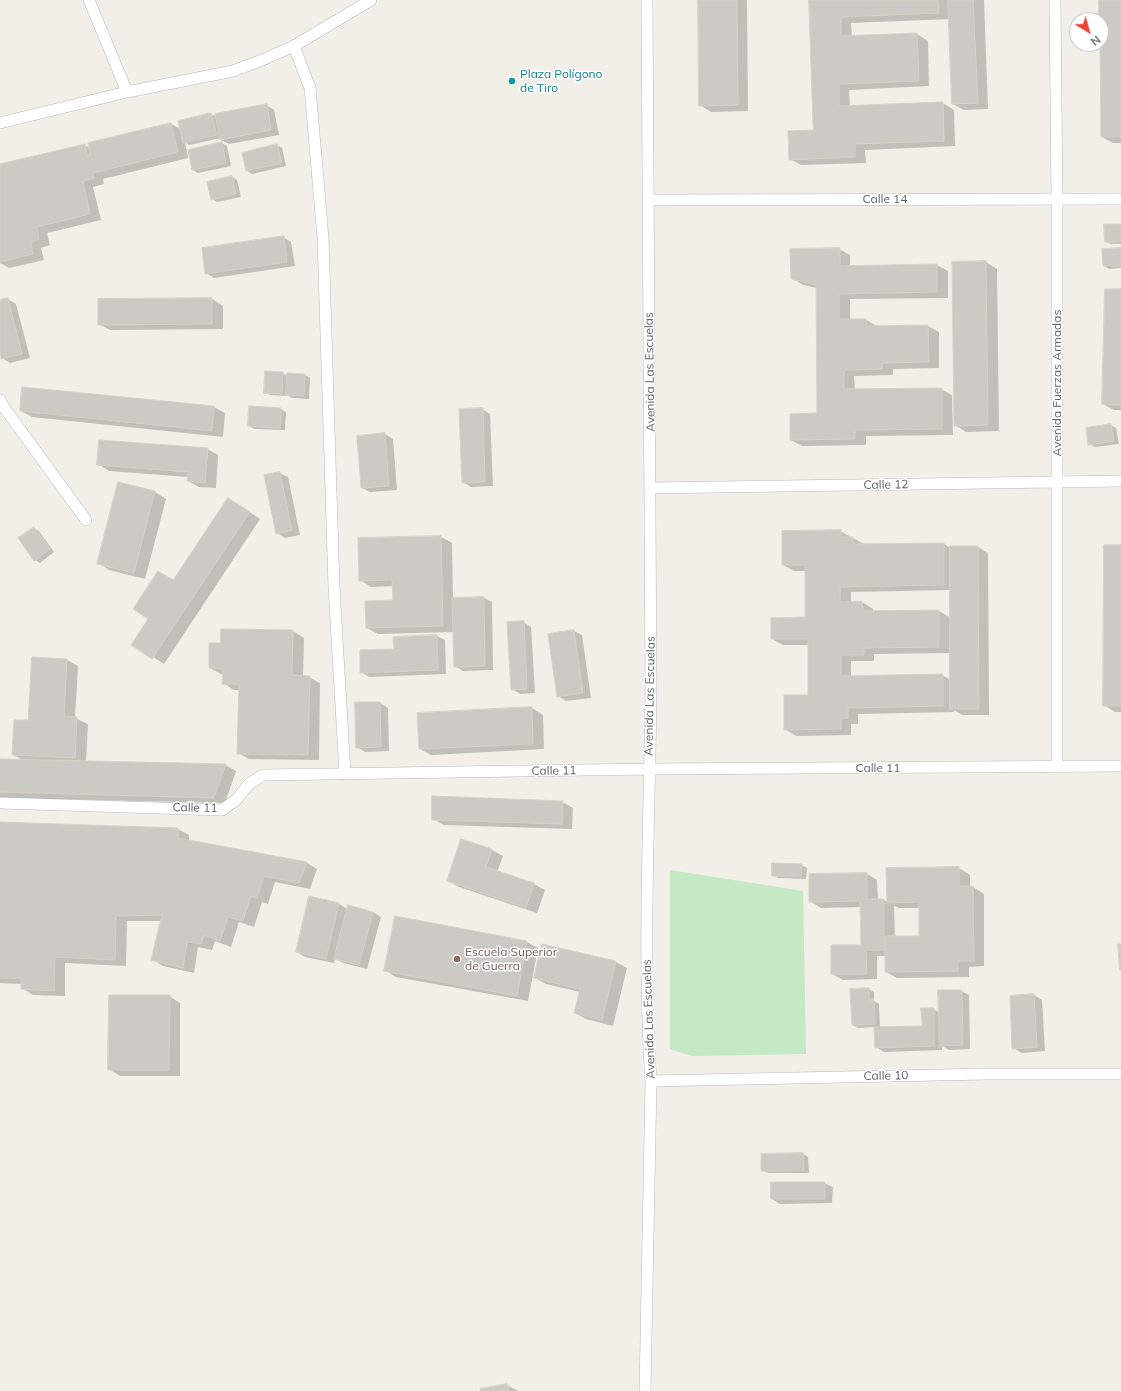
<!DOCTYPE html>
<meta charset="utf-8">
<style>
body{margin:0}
#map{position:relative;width:1121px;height:1391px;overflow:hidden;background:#f1efe8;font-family:Mulish,sans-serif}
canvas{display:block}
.north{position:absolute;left:1069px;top:12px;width:40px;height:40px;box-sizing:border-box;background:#fff;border:1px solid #bfc1c3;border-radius:50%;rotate:143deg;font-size:11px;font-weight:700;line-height:16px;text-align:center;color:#5f6368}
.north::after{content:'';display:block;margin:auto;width:14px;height:18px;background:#ea4335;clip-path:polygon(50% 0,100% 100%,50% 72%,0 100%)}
</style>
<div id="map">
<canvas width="1121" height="1391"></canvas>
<div class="north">N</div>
</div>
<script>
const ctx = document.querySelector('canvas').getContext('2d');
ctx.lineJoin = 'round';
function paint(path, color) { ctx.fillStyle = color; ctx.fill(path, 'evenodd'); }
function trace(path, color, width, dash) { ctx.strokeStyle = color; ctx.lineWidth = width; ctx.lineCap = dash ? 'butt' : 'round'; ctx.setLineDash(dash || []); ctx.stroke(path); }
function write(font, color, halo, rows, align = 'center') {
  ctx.font = font + ' Mulish,sans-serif'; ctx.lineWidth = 3; ctx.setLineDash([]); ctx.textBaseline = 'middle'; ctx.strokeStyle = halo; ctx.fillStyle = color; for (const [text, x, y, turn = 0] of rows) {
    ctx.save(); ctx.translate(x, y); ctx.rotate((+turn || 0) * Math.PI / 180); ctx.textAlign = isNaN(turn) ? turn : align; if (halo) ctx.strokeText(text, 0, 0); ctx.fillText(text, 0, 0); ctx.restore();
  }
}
paint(new Path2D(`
 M 670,870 L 803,891 L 806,1054 L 692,1056 L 670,1049 Z`), '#c5e8c5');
paint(new Path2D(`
 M 699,0 L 747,0 L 748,111 L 711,112 L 700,105 Z
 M 810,0 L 984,0 L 988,109 L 964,110 L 953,104 L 950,19 L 851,23 L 852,37 L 917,34 L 928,41 L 929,86 L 849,90 L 850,107 L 943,103 L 954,110 L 955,146 L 865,150 L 866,163 L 801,165 L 790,159 L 814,130 Z
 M 1100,0 L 1121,0 L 1121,143 L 1113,143 L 1102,137 Z
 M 266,105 L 274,110 L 279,135 L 229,144 L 221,140 L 221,138 L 189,145 L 185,142 L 188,158 L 103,179 L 104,184 L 93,187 L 101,220 L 47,233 L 50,245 L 41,248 L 44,260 L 9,268 L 0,263 L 0,165 L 85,145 L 90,149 L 171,124 L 182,130 L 211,114 L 217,117 Z
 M 222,143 L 227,146 L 231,166 L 198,173 L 193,170 Z
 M 277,145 L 282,148 L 286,166 L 252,174 L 247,171 Z
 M 232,177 L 237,180 L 241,197 L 217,202 L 212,199 Z
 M 1121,225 L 1121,244 L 1111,244 L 1106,242 Z
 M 283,237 L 291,242 L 295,266 L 214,278 L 206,273 Z
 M 839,249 L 850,255 L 850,266 L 937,265 L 948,271 L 948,298 L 850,299 L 850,320 L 866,320 L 877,326 L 928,326 L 939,332 L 939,368 L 893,369 L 893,375 L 854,376 L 855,390 L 941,389 L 952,395 L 953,435 L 866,436 L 866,445 L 802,446 L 791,440 L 818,414 L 817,288 L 803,285 L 792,278 Z
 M 1121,249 L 1121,268 L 1109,269 L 1104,266 Z
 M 986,262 L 997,269 L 999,431 L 966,432 L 955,425 L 953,263 Z
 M 1121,290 L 1121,410 L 1114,410 L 1103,404 Z
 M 8,299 L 16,304 L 30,358 L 10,363 L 2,358 L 0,350 L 0,301 Z
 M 212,299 L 223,306 L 223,329 L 110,330 L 99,324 L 99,300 Z
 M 282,373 L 288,376 L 288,374 L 305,375 L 310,378 L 309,399 L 292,398 L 287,395 L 287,396 L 270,395 L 265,392 Z
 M 23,388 L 214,407 L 225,413 L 223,437 L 32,417 L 21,411 Z
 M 281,409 L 286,412 L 285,430 L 254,429 L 249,426 Z
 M 482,409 L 490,414 L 493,486 L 471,487 L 463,482 Z
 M 1111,425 L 1116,428 L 1119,444 L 1095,447 L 1089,444 L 1087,428 Z
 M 385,434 L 393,439 L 397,490 L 370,492 L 362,488 Z
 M 207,449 L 218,455 L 216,488 L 199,487 L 188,481 L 188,477 L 109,471 L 98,464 Z
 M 280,473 L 288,477 L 300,535 L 285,538 L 277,533 Z
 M 119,483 L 155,492 L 166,499 L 145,579 L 109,570 L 98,563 Z
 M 239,505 L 260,519 L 164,664 L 133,644 L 174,581 Z
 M 34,528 L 39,531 L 54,552 L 40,563 L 35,560 Z
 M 840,531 L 864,544 L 944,544 L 949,547 L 978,547 L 988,553 L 989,715 L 962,715 L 954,710 L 954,712 L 858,714 L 858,724 L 851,724 L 851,735 L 796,736 L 785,729 L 809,696 L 809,645 L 783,645 L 772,639 L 806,618 L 806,571 L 794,571 L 783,565 ZM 951,590 L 951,618 L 939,611 L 873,612 L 873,609 L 862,602 L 851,603 L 851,592 ZM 951,653 L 951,680 L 942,675 L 851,677 L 851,661 L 874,661 L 874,654 Z
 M 441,537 L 452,543 L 453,599 L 484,598 L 492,602 L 493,670 L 463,671 L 455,666 L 454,632 L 378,634 L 367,628 L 394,601 L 393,586 L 371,587 L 360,580 Z
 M 1121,546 L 1121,712 L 1115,712 L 1104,705 Z
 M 523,622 L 531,627 L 535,693 L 520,694 L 512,689 Z
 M 293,631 L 304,638 L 303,676 L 309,677 L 320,683 L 319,760 L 249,759 L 238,753 L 240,690 L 234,690 L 223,683 L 224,674 L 221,674 L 210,668 Z
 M 574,631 L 582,635 L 591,698 L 566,701 L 558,696 L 549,634 Z
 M 437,636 L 445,640 L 446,674 L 369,677 L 361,672 L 395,650 Z
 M 67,660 L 78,666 L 75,718 L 88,724 L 86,762 L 225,765 L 236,771 L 225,803 L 2,798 L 0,797 L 0,760 L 23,760 L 13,755 Z
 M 356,703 L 380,703 L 388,708 L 389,751 L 365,752 L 357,747 Z
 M 532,708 L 543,715 L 544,749 L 431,755 L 420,749 Z
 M 562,802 L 573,808 L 572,829 L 444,825 L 433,819 Z
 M 0,823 L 178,829 L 189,835 L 189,841 L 307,863 L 317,869 L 310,889 L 275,882 L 268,904 L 262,902 L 254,927 L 239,922 L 231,947 L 215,941 L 212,950 L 198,947 L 194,973 L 163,966 L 152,959 L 161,921 L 127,921 L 126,966 L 65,963 L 65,996 L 33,995 L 22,988 L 22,984 L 0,983 Z
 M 462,840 L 492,850 L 503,856 L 497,872 L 534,884 L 545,890 L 537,913 L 459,887 L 448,881 Z
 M 801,865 L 807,868 L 806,879 L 778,878 L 773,875 Z
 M 959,868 L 970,875 L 970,887 L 973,887 L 984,894 L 984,966 L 969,967 L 969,977 L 897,978 L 886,972 L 886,956 L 877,956 L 877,979 L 843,980 L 832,974 L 862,946 L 862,907 L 821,908 L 810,901 L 867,874 L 877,880 L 878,900 L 883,900 L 888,902 ZM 894,906 L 899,908 L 920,908 L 920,937 L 895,937 Z
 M 310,898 L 339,904 L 348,909 L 373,912 L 381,917 L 367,969 L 343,963 L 335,958 L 334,963 L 305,957 L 297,952 Z
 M 396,917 L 527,942 L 538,948 L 528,1001 L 396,977 L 385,970 Z
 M 543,945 L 616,962 L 627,968 L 613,1026 L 586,1019 L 575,1013 L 580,992 L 546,984 L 535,978 Z
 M 869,989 L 874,992 L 874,1001 L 879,1004 L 880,1028 L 923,1027 L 933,1009 L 940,1013 L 961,991 L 969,995 L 970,1049 L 949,1050 L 942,1046 L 942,1050 L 884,1052 L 876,1047 L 875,1027 L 858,1028 L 853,1025 Z
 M 1034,995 L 1042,1000 L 1045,1051 L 1022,1053 L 1013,1048 Z
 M 169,996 L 180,1003 L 180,1076 L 120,1076 L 109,1069 Z
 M 803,1154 L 808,1157 L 809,1173 L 768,1173 L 762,1170 L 762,1155 Z
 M 824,1183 L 833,1187 L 832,1203 L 780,1204 L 772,1199 Z
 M 507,1385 L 518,1391 L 481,1391 Z`), '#0003');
const building = new Path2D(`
 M 698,0 L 737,0 L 738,105 L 699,106 Z
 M 809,0 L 938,0 L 939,13 L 841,17 L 841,36 L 917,33 L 919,81 L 839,84 L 839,106 L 943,102 L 944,141 L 855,144 L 855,157 L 789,160 L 788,131 L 813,130 Z
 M 948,0 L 973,0 L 978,103 L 952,104 Z
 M 1099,0 L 1121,0 L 1121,137 L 1101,137 L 1100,44 L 1101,44 L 1101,20 L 1099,20 Z
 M 267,104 L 271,130 L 220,140 L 215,114 Z
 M 211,113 L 217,135 L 183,143 L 178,121 Z
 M 171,123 L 178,152 L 93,173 L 94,178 L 83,181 L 90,214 L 37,227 L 39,239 L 31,242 L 33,254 L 0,262 L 0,164 L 85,144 L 87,155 L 90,154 L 88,143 Z
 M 222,142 L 226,163 L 192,170 L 188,150 Z
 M 277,144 L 282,163 L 246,171 L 242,153 Z
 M 232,176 L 236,194 L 211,200 L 207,182 Z
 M 1104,224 L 1121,224 L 1121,242 L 1105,242 Z
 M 284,236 L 287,262 L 205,274 L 202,248 Z
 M 840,248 L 840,266 L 937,264 L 937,292 L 839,294 L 839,319 L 866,319 L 866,326 L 928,325 L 929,362 L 882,363 L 882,369 L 844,370 L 844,389 L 942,388 L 942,429 L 855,430 L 855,439 L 790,440 L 790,414 L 817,413 L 816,285 L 791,279 L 790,249 Z
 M 1121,248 L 1121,266 L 1103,266 L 1102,249 Z
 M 986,261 L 988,425 L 954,426 L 952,262 Z
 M 1105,289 L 1121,289 L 1121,405 L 1102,404 Z
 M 8,298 L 22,354 L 1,359 L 0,354 L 0,300 Z
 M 212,298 L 212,324 L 98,325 L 98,299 Z
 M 265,371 L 283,372 L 282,394 L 264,393 Z
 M 287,373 L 305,374 L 304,396 L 286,395 Z
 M 22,387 L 214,406 L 212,431 L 20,411 Z
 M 249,406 L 281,408 L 280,428 L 248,426 Z
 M 483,408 L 485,482 L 462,483 L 459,409 Z
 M 1111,424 L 1114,441 L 1088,445 L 1086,428 Z
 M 385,433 L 389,486 L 361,488 L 357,436 Z
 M 99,440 L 208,448 L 205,483 L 187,481 L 188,472 L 97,465 Z
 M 280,472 L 292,530 L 276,534 L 264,475 Z
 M 118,482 L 155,491 L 134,573 L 97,564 Z
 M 228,498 L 250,512 L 152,659 L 131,645 L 148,619 L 133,609 L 158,571 L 173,580 Z
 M 34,527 L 50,549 L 34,561 L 18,538 Z
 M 841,530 L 841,537 L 853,537 L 853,544 L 944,543 L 944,585 L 840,587 L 840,602 L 862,601 L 863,611 L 939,610 L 939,647 L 864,648 L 864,655 L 841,655 L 841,676 L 943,674 L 943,706 L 848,708 L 848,718 L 841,719 L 841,729 L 784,730 L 784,695 L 808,695 L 808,639 L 771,639 L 771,618 L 805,617 L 805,565 L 782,565 L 782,531 Z
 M 441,536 L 443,626 L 366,628 L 365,601 L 393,600 L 392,580 L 359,581 L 358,538 Z
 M 1104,545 L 1121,545 L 1121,706 L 1103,706 Z
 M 950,546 L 978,546 L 979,709 L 950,709 Z
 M 484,597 L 485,666 L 454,667 L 452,598 Z
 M 524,621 L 527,689 L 511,690 L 507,622 Z
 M 221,629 L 293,630 L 292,675 L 310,676 L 308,755 L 237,754 L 239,684 L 222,684 L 223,669 L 209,668 L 209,643 L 220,643 Z
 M 574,630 L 583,693 L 557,697 L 548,634 Z
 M 437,635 L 438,670 L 360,673 L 360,650 L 394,649 L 393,637 Z
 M 32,657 L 67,659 L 64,716 L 77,717 L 75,758 L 12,755 L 14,720 L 28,720 Z
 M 355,702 L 380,702 L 381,747 L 356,748 Z
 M 532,707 L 533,744 L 419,749 L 417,713 Z
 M 0,759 L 226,764 L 214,798 L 0,792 Z
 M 432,796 L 563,801 L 562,824 L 432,820 Z
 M 0,822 L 178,828 L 178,838 L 307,862 L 299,883 L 264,876 L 257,898 L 251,896 L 243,921 L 228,917 L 220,941 L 204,935 L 201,944 L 187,942 L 183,968 L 151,960 L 162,915 L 116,916 L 115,960 L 55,957 L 54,991 L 21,989 L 21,978 L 0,978 Z
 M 461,839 L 492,849 L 486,867 L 534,883 L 526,908 L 447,881 Z
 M 772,863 L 802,864 L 801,876 L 772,876 Z
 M 959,867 L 959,886 L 973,886 L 974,961 L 958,961 L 958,971 L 885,972 L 885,936 L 919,936 L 919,902 L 887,903 L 886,868 Z
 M 867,873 L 867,899 L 884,899 L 884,950 L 866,950 L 867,974 L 831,974 L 831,945 L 861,945 L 860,901 L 809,902 L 809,874 Z
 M 309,896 L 339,903 L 326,959 L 296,952 Z
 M 348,905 L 373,912 L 359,965 L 334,959 Z
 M 395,916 L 527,941 L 517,996 L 384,971 Z
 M 542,944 L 616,961 L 602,1020 L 574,1013 L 580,989 L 534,978 Z
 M 1118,944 L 1121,944 L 1121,970 L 1120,970 Z
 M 869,988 L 869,1000 L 874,1000 L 875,1024 L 852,1025 L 850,989 Z
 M 938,990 L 962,990 L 963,1045 L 940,1046 Z
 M 1034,994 L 1037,1047 L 1012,1049 L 1010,996 Z
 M 109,995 L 170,995 L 169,1070 L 108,1070 Z
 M 921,1008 L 934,1008 L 934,1046 L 875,1048 L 874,1027 L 922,1026 Z
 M 803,1153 L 804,1170 L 761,1171 L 761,1154 Z
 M 771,1182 L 825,1182 L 825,1199 L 771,1199 Z
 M 507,1384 L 509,1391 L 480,1391 L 480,1389 Z`);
paint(building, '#cccac5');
trace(building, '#d6d1c6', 1);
const minor = new Path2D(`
 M 89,0 L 127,92
 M 1055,0 L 1057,199 L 1057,767
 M 294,46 L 310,88 L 323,238 L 334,587 L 345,774
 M 0,123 L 127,92 L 233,71 L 260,61 L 294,46 L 371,0
 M 648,200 L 1121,199
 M 0,400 L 3,406 L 86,520
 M 651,488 L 1121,481
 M 0,803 L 222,810 L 236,800 L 249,784 L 263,775 L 649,769 L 1121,766
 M 651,1081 L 986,1074 L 1121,1074
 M 645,1391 L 651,1081 C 642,949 650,817 651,685 C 651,456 648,228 647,0`);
trace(minor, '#b5b8bc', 12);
trace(minor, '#fff', 11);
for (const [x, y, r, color] of [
 [512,81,4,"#0f9aa8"],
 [457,959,4,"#8d6e63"]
]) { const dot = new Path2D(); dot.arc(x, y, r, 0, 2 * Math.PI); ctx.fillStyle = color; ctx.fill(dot); trace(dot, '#fff', 1.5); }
write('12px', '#0d838f', '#fff', [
 ["Plaza Polígono",520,74],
 ["de Tiro",520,88]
], 'left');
write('12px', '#5f6368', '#fff', [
 ["Calle 14",885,199],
 ["Avenida Las Escuelas",650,372,-91],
 ["Avenida Fuerzas Armadas",1057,383,-90],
 ["Calle 12",886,485,-1],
 ["Avenida Las Escuelas",650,696,-89],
 ["Calle 11",878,768],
 ["Calle 11",554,771,-1],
 ["Calle 11",195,808,1],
 ["Avenida Las Escuelas",649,1019,-92],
 ["Calle 10",886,1076,-1]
]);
write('12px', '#785e54', '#fff', [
 ["Escuela Superior",465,952],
 ["de Guerra",465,966]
], 'left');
</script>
